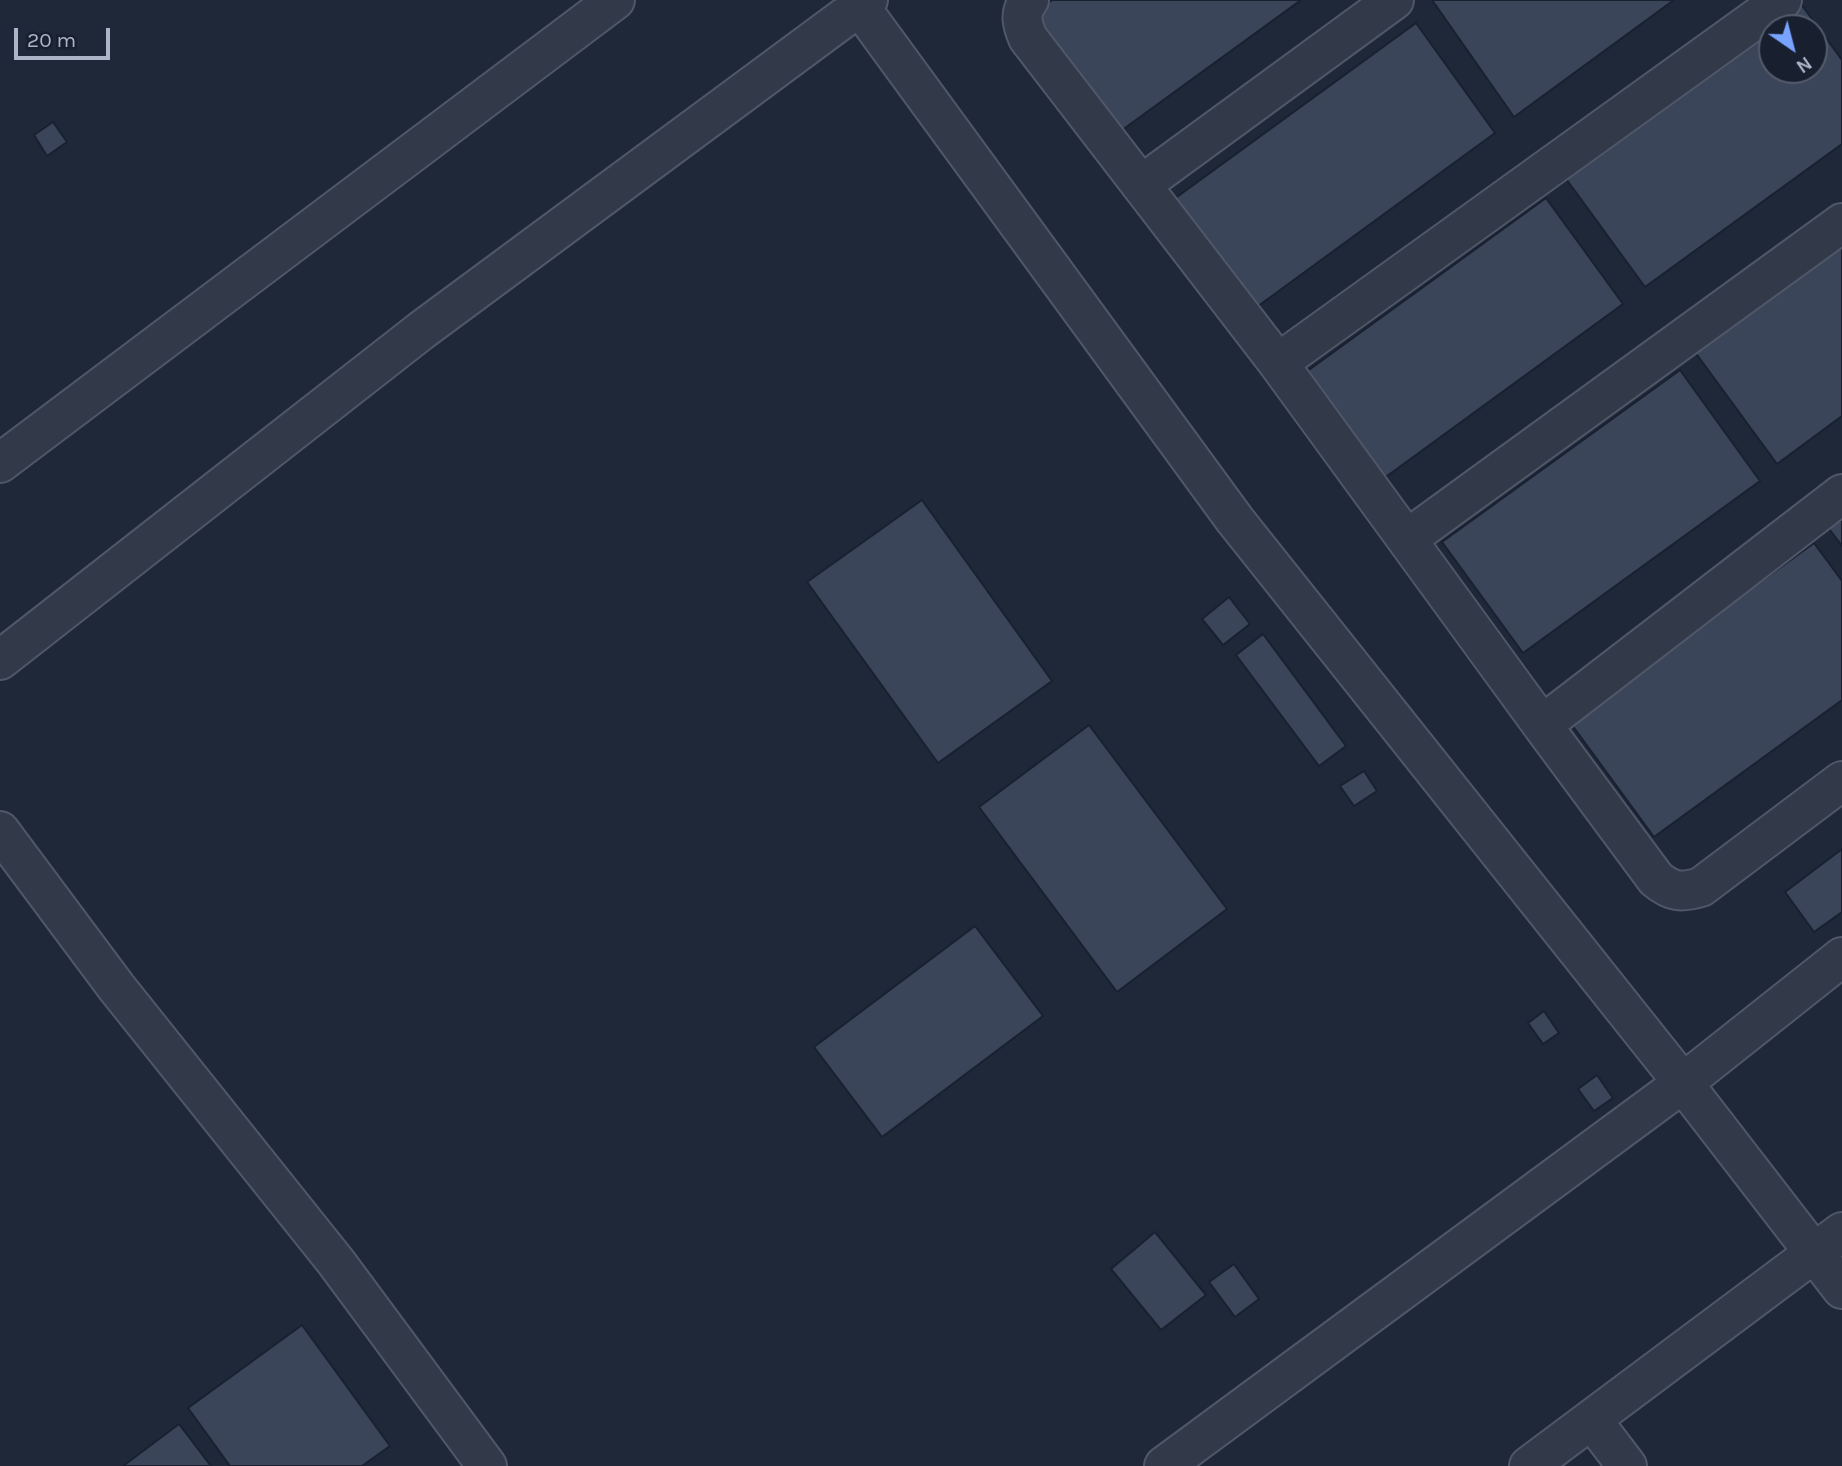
<!DOCTYPE html>
<style>
body{margin:0}
#map{position:relative;width:1842px;height:1466px;overflow:hidden;background:#1e2839;font-family:Karla,sans-serif}
canvas{display:block}
.north{position:absolute;left:1758px;top:14px;width:70px;height:70px;box-sizing:border-box;background:#181f2e;border:2px solid #535b6b;border-radius:50%;rotate:145deg;font-size:19px;font-weight:700;line-height:28px;text-align:center;color:#acb4c7}
.north::after{content:'';display:block;margin:auto;width:24px;height:32px;background:#78a3ff;clip-path:polygon(50% 0,100% 100%,50% 72%,0 100%)}
.scale{position:absolute;left:14px;top:28px;width:96px;height:32px;box-sizing:border-box;border:4px solid #acb4c7;border-top:0;padding-left:9px;font-size:21px;line-height:24px;white-space:nowrap;color:#acb4c7;-webkit-text-stroke:5px #181f2e;paint-order:stroke}
</style>
<div id="map">
<canvas width="1842" height="1466"></canvas>
<div class="north">N</div>
<div class="scale">20 m</div>
</div>
<script>
const ctx = document.querySelector('canvas').getContext('2d');
ctx.lineJoin = 'round';
function paint(path, color) { ctx.fillStyle = color; ctx.fill(path, 'evenodd'); }
function trace(path, color, width, dash) { ctx.strokeStyle = color; ctx.lineWidth = width; ctx.lineCap = dash ? 'butt' : 'round'; ctx.setLineDash(dash || []); ctx.stroke(path); }
const building = new Path2D(`
 M 1052,0 L 1301,0 L 1118,133 L 1032,15 Z
 M 1432,0 L 1674,0 L 1514,117 Z
 M 1801,4 L 1842,60 L 1842,144 L 1645,287 L 1564,176 ZM 1772,28 L 1814,28 L 1814,70 L 1772,70 Z
 M 1416,23 L 1495,133 L 1250,312 L 1170,202 Z
 M 53,122 L 67,142 L 47,156 L 34,135 Z
 M 1546,198 L 1623,304 L 1383,479 L 1306,372 Z
 M 1842,239 L 1842,416 L 1777,464 L 1692,348 Z
 M 1680,370 L 1760,481 L 1523,653 L 1442,542 Z
 M 922,500 L 1052,681 L 938,763 L 807,582 Z
 M 1842,513 L 1842,546 L 1826,525 Z
 M 1814,543 L 1842,581 L 1842,700 L 1654,837 L 1569,721 Z
 M 1229,597 L 1250,624 L 1223,645 L 1202,619 Z
 M 1263,634 L 1346,746 L 1319,766 L 1236,655 Z
 M 1089,725 L 1227,909 L 1117,992 L 979,807 Z
 M 1364,771 L 1377,791 L 1354,806 L 1340,786 Z
 M 1842,849 L 1842,912 L 1814,932 L 1785,892 Z
 M 975,926 L 1043,1016 L 882,1137 L 814,1047 Z
 M 1544,1011 L 1559,1033 L 1543,1044 L 1528,1023 Z
 M 1597,1075 L 1613,1098 L 1594,1111 L 1578,1089 Z
 M 1155,1232 L 1206,1295 L 1161,1330 L 1111,1269 Z
 M 1234,1264 L 1259,1299 L 1235,1317 L 1209,1282 Z
 M 302,1325 L 390,1446 L 362,1466 L 230,1466 L 188,1408 Z
 M 179,1424 L 211,1466 L 123,1466 Z`);
paint(building, '#3a455a');
trace(building, '#192130', 2);
const minor = new Path2D(`
 M 855,0 L 1235,520 L 1683,1083 L 1842,1289
 M 1029,0 C 1019,13 1022,24 1028,38 L 1278,363 L 1782,0
 M 1141,185 L 1394,0
 M 1278,363 L 1542,725 L 1842,494
 M 0,463 L 615,0
 M 1407,539 L 1842,223
 M 0,660 L 422,330 L 868,0
 M 1542,725 L 1656,879 C 1672,892 1681,893 1701,887 L 1842,781
 M 0,831 L 117,988 L 336,1262 L 487,1466
 M 1592,1420 L 1627,1466
 M 1164,1466 L 1683,1083 L 1842,957
 M 1529,1466 L 1842,1232`);
trace(minor, '#4f5768', 42);
trace(minor, '#323a4a', 38);
</script>
